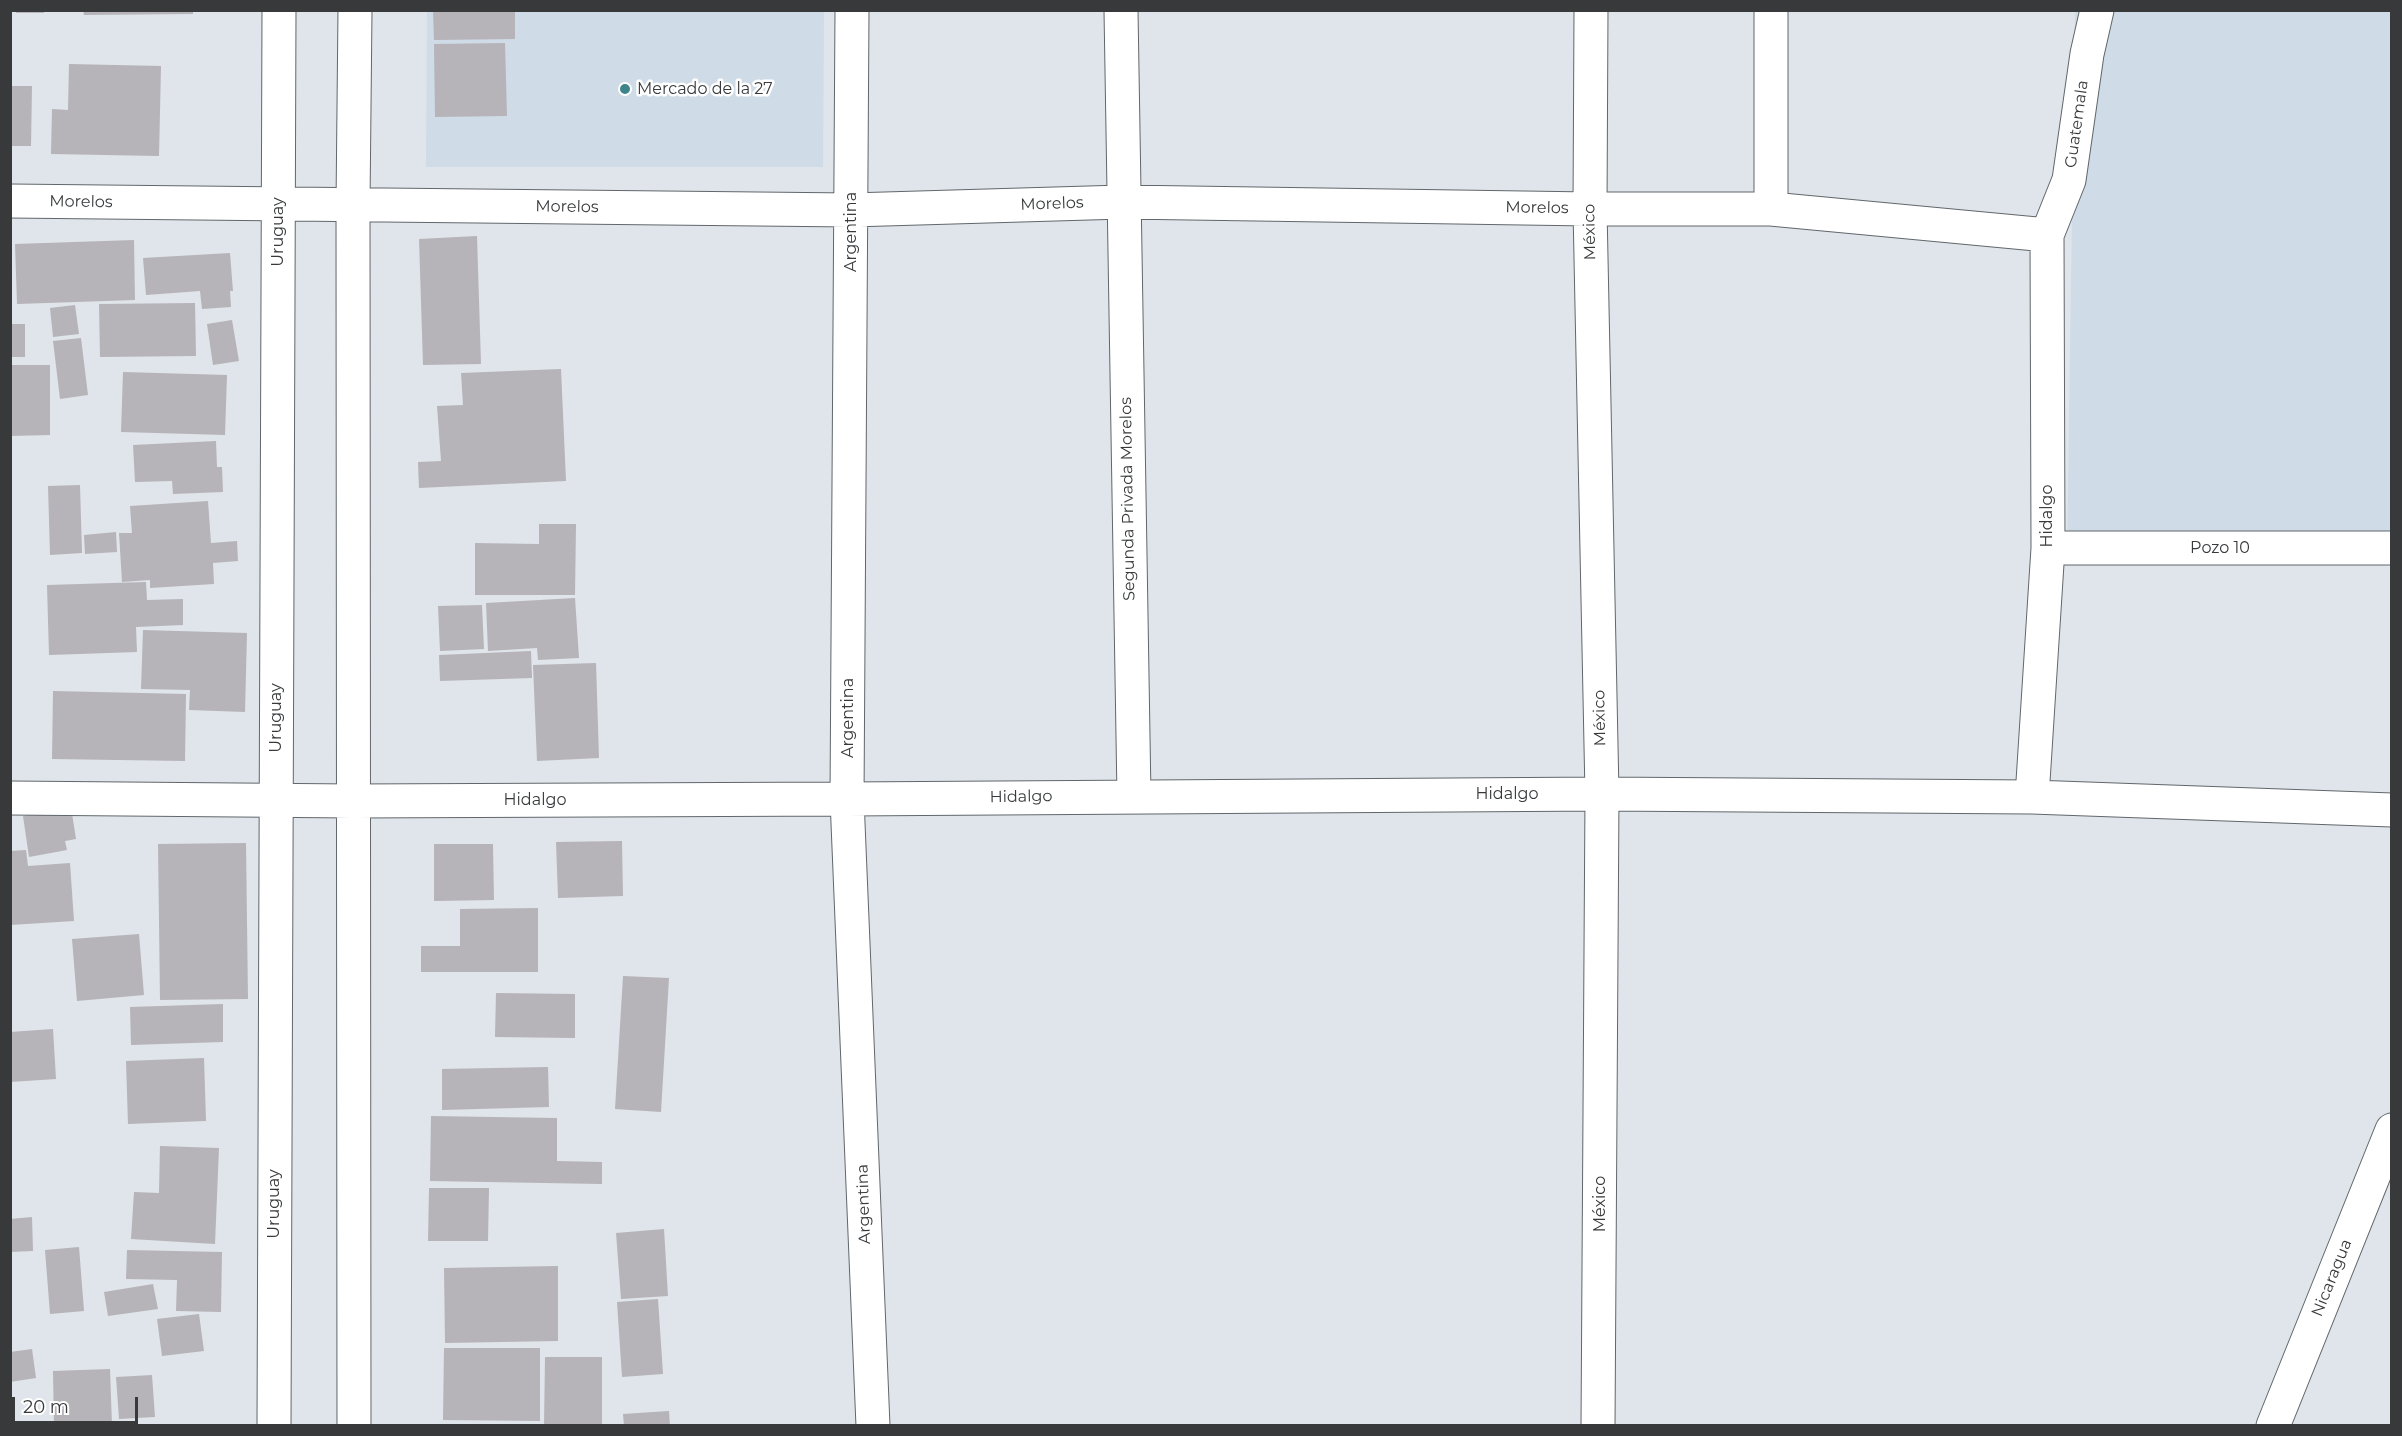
<!DOCTYPE html>
<meta charset="utf-8">
<style>
body{margin:0}
#map{position:relative;width:2402px;height:1436px;overflow:hidden;background:#dfe5ea;font-family:Montserrat,sans-serif}
canvas{display:block}
.frame{position:absolute;inset:0;border:12px solid #37393b;pointer-events:none}
.scale{position:absolute;left:12px;top:1397px;width:126px;height:27px;box-sizing:border-box;border:3px solid #37393b;border-top:0;padding-left:8px;font-size:18px;line-height:21px;white-space:nowrap;color:#37393b;-webkit-text-stroke:4px #fff;paint-order:stroke}
</style>
<div id="map">
<canvas width="2402" height="1436"></canvas>
<div class="frame"></div>
<div class="scale">20 m</div>
</div>
<script>
const ctx = document.querySelector('canvas').getContext('2d');
ctx.lineJoin = 'round';
function paint(path, color) { ctx.fillStyle = color; ctx.fill(path, 'evenodd'); }
function trace(path, color, width, dash) { ctx.strokeStyle = color; ctx.lineWidth = width; ctx.lineCap = dash ? 'butt' : 'round'; ctx.setLineDash(dash || []); ctx.stroke(path); }
function write(font, color, halo, rows, align = 'center') {
  ctx.font = font + ' Montserrat,sans-serif'; ctx.lineWidth = 5; ctx.setLineDash([]); ctx.textBaseline = 'middle'; ctx.strokeStyle = halo; ctx.fillStyle = color; for (const [text, x, y, turn = 0] of rows) {
    ctx.save(); ctx.translate(x, y); ctx.rotate((+turn || 0) * Math.PI / 180); ctx.textAlign = isNaN(turn) ? turn : align; if (halo) ctx.strokeText(text, 0, 0); ctx.fillText(text, 0, 0); ctx.restore();
  }
}
paint(new Path2D(`
 M 427,11 L 824,11 L 823,167 L 426,167 Z
 M 2075,11 L 2391,11 L 2391,560 L 2067,558 Z`), '#cfdbe6');
paint(new Path2D(`
 M 16,10 L 44,10 L 44,13 L 16,13 Z
 M 83,10 L 193,10 L 193,14 L 84,15 Z
 M 433,10 L 515,10 L 515,39 L 434,40 Z
 M 505,43 L 507,116 L 435,117 L 434,44 Z
 M 69,64 L 161,66 L 159,156 L 51,154 L 52,109 L 68,110 Z
 M 10,86 L 32,86 L 31,146 L 10,146 Z
 M 477,236 L 481,364 L 423,365 L 419,239 Z
 M 134,240 L 135,300 L 17,304 L 15,244 Z
 M 230,253 L 233,291 L 230,291 L 231,307 L 202,309 L 200,291 L 146,295 L 143,258 Z
 M 195,303 L 196,356 L 100,357 L 99,304 Z
 M 75,305 L 79,334 L 53,337 L 50,308 Z
 M 232,320 L 239,361 L 213,365 L 207,324 Z
 M 10,324 L 25,324 L 25,357 L 10,357 Z
 M 81,338 L 88,395 L 60,399 L 53,341 Z
 M 10,365 L 50,365 L 50,435 L 10,436 Z
 M 561,369 L 566,481 L 419,488 L 418,462 L 441,461 L 437,406 L 463,405 L 461,373 Z
 M 123,372 L 227,375 L 225,435 L 121,432 Z
 M 216,441 L 217,467 L 222,467 L 223,492 L 173,494 L 172,481 L 135,482 L 133,445 Z
 M 80,485 L 82,553 L 50,555 L 48,486 Z
 M 208,501 L 211,543 L 237,541 L 238,561 L 213,563 L 214,584 L 150,588 L 150,580 L 122,582 L 119,533 L 132,533 L 130,506 Z
 M 539,524 L 576,524 L 575,595 L 475,595 L 475,543 L 539,544 Z
 M 116,532 L 117,552 L 85,554 L 84,535 Z
 M 146,582 L 147,600 L 183,599 L 183,625 L 136,627 L 137,652 L 49,655 L 47,585 Z
 M 575,598 L 579,658 L 538,660 L 537,648 L 488,651 L 486,603 Z
 M 482,605 L 484,649 L 440,651 L 438,606 Z
 M 143,630 L 247,633 L 245,712 L 189,710 L 190,690 L 141,689 Z
 M 531,651 L 532,678 L 440,681 L 439,655 Z
 M 596,663 L 599,758 L 537,761 L 533,665 Z
 M 53,691 L 186,694 L 185,761 L 52,759 Z
 M 71,807 L 76,839 L 65,841 L 67,850 L 29,857 L 23,816 Z
 M 622,841 L 623,896 L 558,898 L 556,842 Z
 M 246,843 L 248,999 L 160,1000 L 158,844 Z
 M 434,844 L 493,844 L 494,900 L 434,901 Z
 M 26,850 L 28,866 L 70,863 L 74,921 L 10,925 L 10,851 Z
 M 538,908 L 538,972 L 421,972 L 421,946 L 460,946 L 460,909 Z
 M 139,934 L 144,995 L 77,1001 L 72,939 Z
 M 623,976 L 669,978 L 661,1112 L 615,1109 Z
 M 496,993 L 575,994 L 575,1038 L 495,1037 Z
 M 223,1004 L 223,1042 L 131,1045 L 130,1007 Z
 M 53,1029 L 56,1079 L 10,1082 L 10,1032 Z
 M 204,1058 L 206,1121 L 128,1124 L 126,1061 Z
 M 548,1067 L 549,1107 L 442,1110 L 442,1069 Z
 M 431,1116 L 557,1118 L 557,1161 L 602,1162 L 602,1184 L 430,1181 Z
 M 160,1146 L 219,1148 L 215,1244 L 131,1239 L 134,1192 L 159,1193 Z
 M 429,1188 L 489,1188 L 488,1241 L 428,1241 Z
 M 32,1217 L 33,1251 L 10,1252 L 10,1219 Z
 M 664,1229 L 668,1296 L 621,1299 L 616,1233 Z
 M 79,1247 L 84,1311 L 50,1314 L 45,1250 Z
 M 127,1250 L 222,1252 L 221,1312 L 176,1311 L 177,1280 L 126,1279 Z
 M 558,1266 L 558,1341 L 445,1343 L 444,1268 Z
 M 153,1284 L 158,1309 L 108,1316 L 104,1292 Z
 M 658,1299 L 663,1374 L 622,1377 L 617,1302 Z
 M 199,1314 L 204,1351 L 162,1356 L 157,1319 Z
 M 444,1348 L 540,1348 L 540,1421 L 443,1420 Z
 M 32,1349 L 36,1378 L 10,1382 L 10,1352 Z
 M 545,1357 L 602,1357 L 602,1426 L 544,1426 Z
 M 110,1369 L 112,1426 L 54,1426 L 53,1371 Z
 M 152,1375 L 155,1417 L 119,1419 L 116,1377 Z
 M 669,1411 L 670,1426 L 624,1426 L 623,1414 Z`), '#b6b3b9');
const street = new Path2D(`
 M 852,10 L 847,799 L 873,1426
 M 1121,10 L 1134,796
 M 1591,10 L 1590,209 L 1602,794 L 1598,1426
 M 1771,10 L 1771,209
 M 10,201 L 851,210 L 1123,202 L 1590,209 L 1771,209 L 2047,235
 M 2048,548 L 2392,548
 M 2032,797 L 2048,548 L 2047,235 L 2069,180 L 2087,54 L 2097,10
 M 10,798 L 353,801 L 847,799 L 1602,794 L 2032,797 L 2392,810
 M 274,1426 L 279,10
 M 354,1426 L 353,205 L 355,10
 M 2273,1426 L 2392,1130`);
trace(street, '#61676b', 35);
trace(street, '#fff', 33);
for (const [x, y, r, color] of [
 [625,89,6,"#3d858b"]
]) { const dot = new Path2D(); dot.arc(x, y, r, 0, 2 * Math.PI); ctx.fillStyle = color; ctx.fill(dot); trace(dot, '#fff', 2); }
write('16px', '#37393b', '#fff', [
 ["Mercado de la 27",637,89]
], 'left');
write('16px', '#37393b', '#fff', [
 ["Guatemala",2077,124,-82],
 ["Morelos",81,202,1],
 ["Morelos",1052,204,-2],
 ["Morelos",567,207,1],
 ["Morelos",1537,208,1],
 ["Uruguay",278,232,-90],
 ["Argentina",851,232,-90],
 ["México",1590,232,-91],
 ["Segunda Privada Morelos",1128,499,-91],
 ["Hidalgo",2047,516,-90],
 ["Pozo 10",2220,548],
 ["Uruguay",276,718,-90],
 ["Argentina",848,718,-90],
 ["México",1600,718,-91],
 ["Hidalgo",1507,794],
 ["Hidalgo",1021,797,-1],
 ["Hidalgo",535,800],
 ["Uruguay",274,1204,-90],
 ["Argentina",864,1204,-92],
 ["México",1600,1204,-90],
 ["Nicaragua",2332,1278,-68]
]);
</script>
